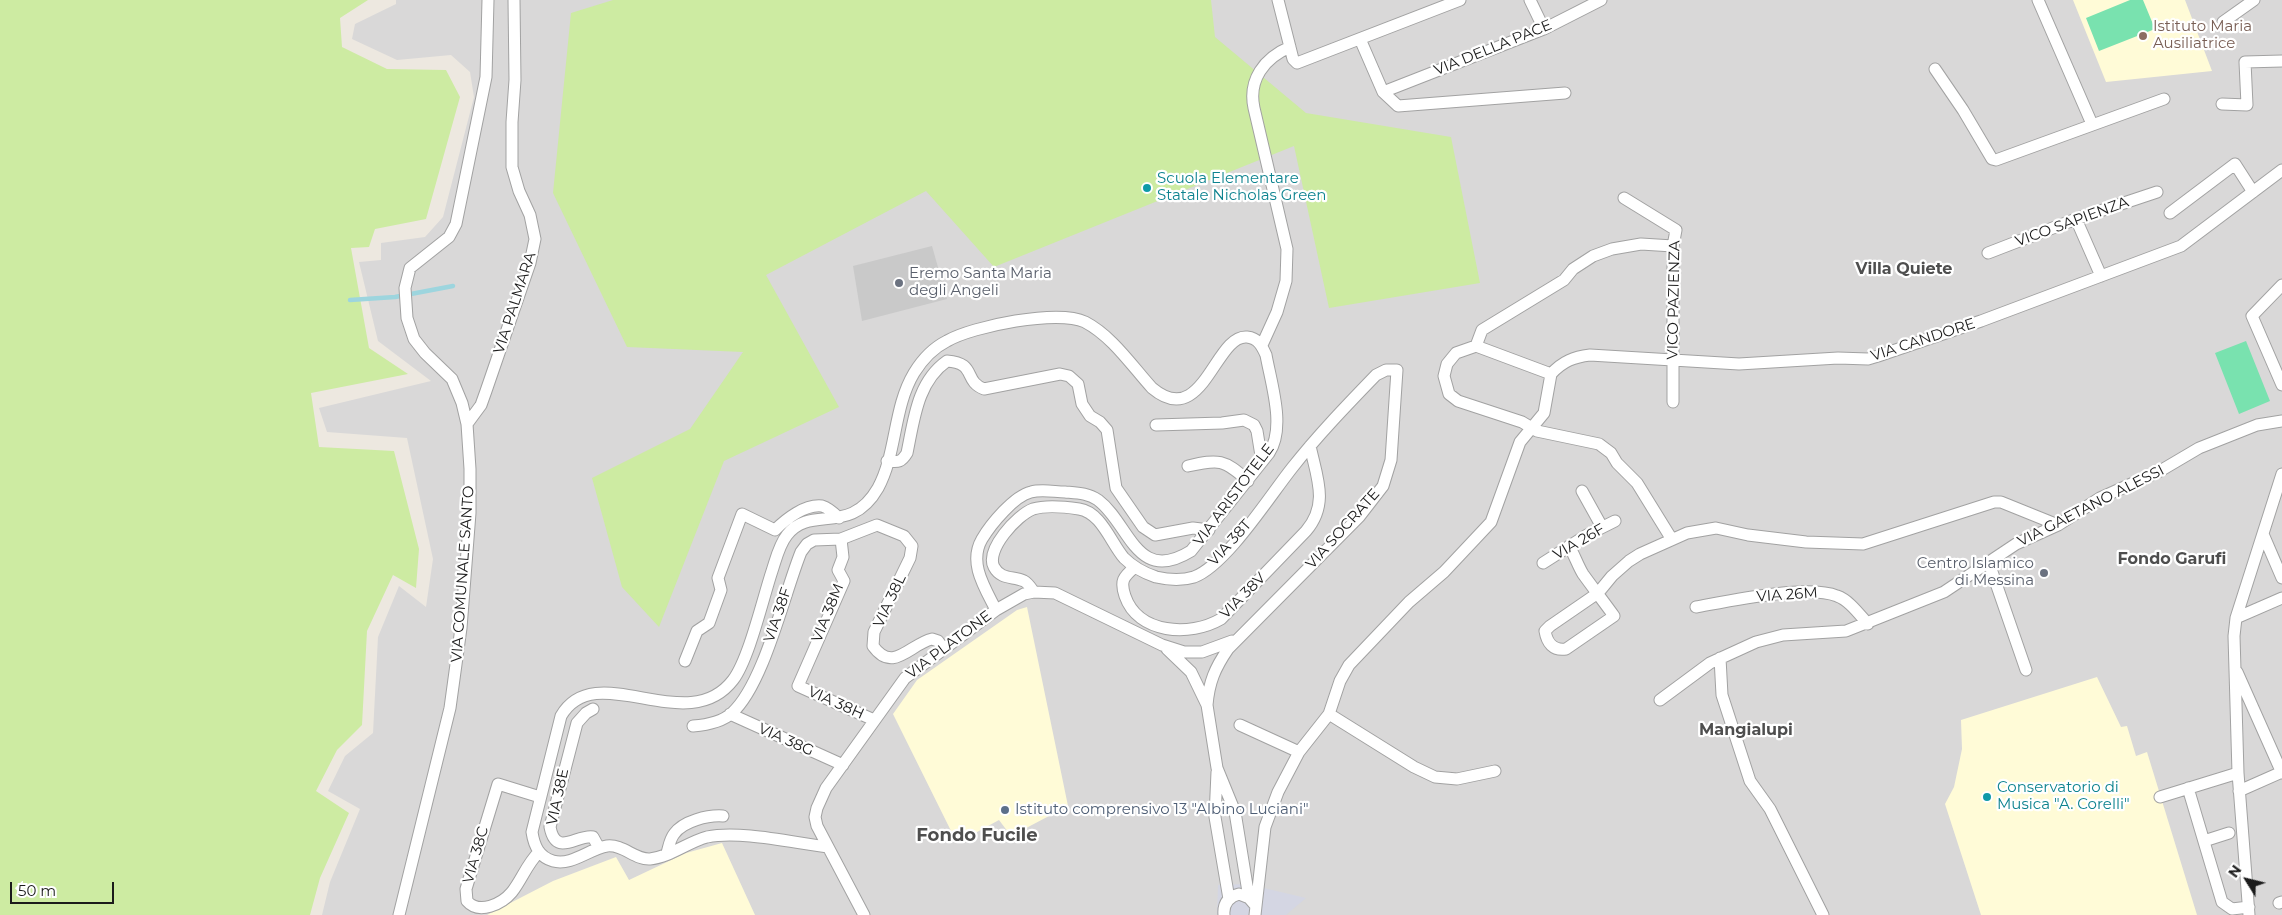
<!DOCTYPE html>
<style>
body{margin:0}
#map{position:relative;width:2282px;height:915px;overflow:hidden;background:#ede8e0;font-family:Montserrat,sans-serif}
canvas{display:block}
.north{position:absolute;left:2222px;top:855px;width:50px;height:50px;-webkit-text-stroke:4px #fff;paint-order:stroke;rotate:306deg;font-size:14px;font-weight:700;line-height:20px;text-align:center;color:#1b1b1b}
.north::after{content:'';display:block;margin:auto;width:18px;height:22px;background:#1b1b1b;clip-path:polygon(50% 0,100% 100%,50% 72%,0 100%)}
.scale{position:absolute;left:10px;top:882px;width:104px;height:22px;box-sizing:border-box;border:2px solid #1b1b1b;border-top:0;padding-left:6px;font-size:15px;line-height:18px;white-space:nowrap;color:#1b1b1b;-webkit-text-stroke:4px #fff;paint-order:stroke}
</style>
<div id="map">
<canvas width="2282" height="915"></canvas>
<div class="north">N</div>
<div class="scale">50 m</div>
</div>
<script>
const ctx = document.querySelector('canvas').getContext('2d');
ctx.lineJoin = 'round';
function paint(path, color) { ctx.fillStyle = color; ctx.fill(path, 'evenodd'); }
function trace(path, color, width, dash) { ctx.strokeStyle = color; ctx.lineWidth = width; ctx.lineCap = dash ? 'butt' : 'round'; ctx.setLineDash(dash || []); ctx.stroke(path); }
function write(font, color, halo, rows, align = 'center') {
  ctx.font = font + ' Montserrat,sans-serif'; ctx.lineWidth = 4.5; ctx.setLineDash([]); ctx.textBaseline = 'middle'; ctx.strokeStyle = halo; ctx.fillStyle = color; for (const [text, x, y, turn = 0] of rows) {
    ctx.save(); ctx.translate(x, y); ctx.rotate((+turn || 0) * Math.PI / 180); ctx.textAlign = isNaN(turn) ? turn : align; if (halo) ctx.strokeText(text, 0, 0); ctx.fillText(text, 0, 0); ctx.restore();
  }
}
paint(new Path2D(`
 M 396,0 L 2282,0 L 2282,915 L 322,915 L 330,882 L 360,809 L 328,791 L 345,756 L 373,733 L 378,637 L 399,586 L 426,607 L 433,559 L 407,438 L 327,432 L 319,408 L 431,381 L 378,341 L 359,262 L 381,260 L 381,243 L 425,237 L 443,217 L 474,97 L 470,72 L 451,55 L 397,60 L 352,39 L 355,24 L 396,4 Z`), '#d9d8d8');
paint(new Path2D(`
 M 2073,0 L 2185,0 L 2212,71 L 2106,82 Z
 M 1027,607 L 1068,806 L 1011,836 L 999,820 L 957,843 L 893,714 L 917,680 L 1017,610 Z
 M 2097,677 L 2121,727 L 2127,726 L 2136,756 L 2147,752 L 2197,915 L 1981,915 L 1945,804 L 1954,787 L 1962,749 L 1961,720 Z
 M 722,843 L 755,915 L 487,915 L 553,881 L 616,857 L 629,880 L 686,853 Z`), '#fffbd7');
paint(new Path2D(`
 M 932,246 L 947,299 L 862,321 L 853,266 Z`), '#c9c9c9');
paint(new Path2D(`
 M 0,0 L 368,0 L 340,18 L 342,47 L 387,69 L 446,70 L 460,97 L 426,219 L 375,229 L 369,247 L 351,248 L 369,348 L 408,374 L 311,393 L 319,447 L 394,451 L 419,549 L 416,588 L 393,575 L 367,631 L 362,725 L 337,750 L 316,791 L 349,813 L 320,878 L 310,915 L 0,915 Z
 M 613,0 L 1211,0 L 1215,37 L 1306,113 L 1451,137 L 1480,283 L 1329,308 L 1294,146 L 994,267 L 926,191 L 766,275 L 839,407 L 724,461 L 659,627 L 622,587 L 592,478 L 690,429 L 743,352 L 627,347 L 553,193 L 571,13 Z`), '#cdeba2');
paint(new Path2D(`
 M 2130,0 L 2143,0 L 2155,29 L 2099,51 L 2086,18 Z
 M 2246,341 L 2270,401 L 2239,414 L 2215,353 Z`), '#79e2af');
paint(new Path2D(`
 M 1247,884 L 1306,898 L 1286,915 L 1217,915 L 1218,885 Z`), '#d4d6e3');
trace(new Path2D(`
 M 350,300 L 395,297 L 453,286`), '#9dd5de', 4.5);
const minor = new Path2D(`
 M 1278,0 L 1293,59 L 1297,63 L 1460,0
 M 1530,0 L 1544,29
 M 2038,0 L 2092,124
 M 2223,22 L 2254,0
 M 1360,39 L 1383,92 L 1398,106 L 1565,93
 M 1935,69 L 1963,110 L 1992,159 L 1996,160 L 2164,99
 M 1383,92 L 1544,29 L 1601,0
 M 2222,104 L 2247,105 L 2245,62 L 2282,61
 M 1624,198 L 1676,230 L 1673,246 L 1673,402
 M 2170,213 L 2235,164 L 2253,192
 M 2076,219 L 2101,276
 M 1988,253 L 2076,219 L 2157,192
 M 2282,285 L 2252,316 L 2282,385
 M 1262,345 L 1277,312 L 1286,281 L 1287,249 L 1254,108 C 1248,80 1264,58 1290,47
 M 1476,346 L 1551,374
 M 1551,374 C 1563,361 1574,357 1590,355 L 1739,364 L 1838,358 L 1868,359 L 1878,356 L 1981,321 L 2181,246 L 2282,170
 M 467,424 L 481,405 L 486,391 L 530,263 L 535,239 L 530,215 L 519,191 L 512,167 L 512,122 L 515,80 L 514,0
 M 1156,425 L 1222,423 L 1244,420 L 1254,425 L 1257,431 L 1262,462
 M 887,461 C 898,462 901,463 907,453 C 914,420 917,382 947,361 C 977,363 963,381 984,389 L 1060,374 L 1069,376 L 1078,384 L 1082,404 L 1090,416 L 1100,422 L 1107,430 L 1116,488 L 1143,527 L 1155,535 L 1193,528 L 1209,530
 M 1188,466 C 1219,459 1224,459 1248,481
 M 1582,491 L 1602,527
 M 2263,534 L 2282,578
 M 1671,538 L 1637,483 L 1617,463 L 1611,453 L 1599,444 L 1537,431 L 1522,422 L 1458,401 L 1449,394 L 1444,376 L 1447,364 L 1456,353 L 1476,346 L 1482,330 L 1564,280 L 1573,269 L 1593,256 L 1612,249 L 1641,244 L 1673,246
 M 841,539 L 843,557 L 838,570 L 844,581 L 798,686 L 874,720
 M 1569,546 C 1574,554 1578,566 1583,574 C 1593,588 1604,602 1614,616 L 1566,649 C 1553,651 1547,643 1545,631 L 1550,626 L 1598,593 L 1612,576 L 1629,561 L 1640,554 L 1687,533 L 1716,528 L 1748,535 L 1806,542 L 1863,544 L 1994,502 L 2001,502 L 2058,525
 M 1543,563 L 1587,535 L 1615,521
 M 1989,563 L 2026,670
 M 1135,567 C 1123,577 1120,581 1125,596 C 1138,634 1190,637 1221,619 L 1306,531 C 1329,504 1317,478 1310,446
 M 1034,592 C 1031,588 1028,583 1024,581 C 1013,576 1001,580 994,567 C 985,550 1017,515 1033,509 C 1046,505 1066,507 1079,509 C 1101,512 1111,543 1124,558 C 1133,567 1144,573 1156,577 C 1169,580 1181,581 1194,577 C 1226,565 1269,497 1292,468 C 1318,435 1347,405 1376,375 L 1386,370 L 1397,370 L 1391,460 L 1383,486 L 1359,517 L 1228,649 C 1215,668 1209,682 1207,705
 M 1696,607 C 1729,601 1807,584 1837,596 C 1849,600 1859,614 1868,624
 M 2236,618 L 2282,598
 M 1167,649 L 1191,672 L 1207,705 L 1217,768 L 1235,812 L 1249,898 L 1255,905
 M 1720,658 L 1722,695 L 1750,781 L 1770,809 L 1823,915
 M 685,661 L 697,631 L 709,623 L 721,590 L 718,578 L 742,514 L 775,530 C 786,519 805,504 822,506 C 829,508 834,513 839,518
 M 2237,672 L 2282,773
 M 1660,700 L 1710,663 L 1756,642 L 1783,635 L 1846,631 L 1944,592 L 2016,544 L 2058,525 L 2100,498 L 2160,471 L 2199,448 L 2257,425 L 2282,421
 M 593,709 L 586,713 L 577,723 L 550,827 C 556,858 577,834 593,837 L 599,848
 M 730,714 L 843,765
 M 1329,714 L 1414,767 L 1435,777 L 1457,779 L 1495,771
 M 1240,725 L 1299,752
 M 693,726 C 706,725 722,722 732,713 C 764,684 784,594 801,552 L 807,544 L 814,540 L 841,539 L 877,525 L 904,536 L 912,546 L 910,558 L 874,632 L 873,646 C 893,674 910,644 932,639 L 938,641 L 943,648
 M 1217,772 L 1215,817 L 1229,899
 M 2188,788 L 2222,902 L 2232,909 L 2249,907
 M 2239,791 L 2282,772
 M 2160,797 L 2238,773
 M 2204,841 L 2229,833
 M 828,847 C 794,843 740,830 707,837 C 688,842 670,857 650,859 C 635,860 623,844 607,846 C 589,849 572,866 553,861 C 539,857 534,846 532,832 L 561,716 C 596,656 687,740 733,680 C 749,659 763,598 772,571 C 776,559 779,545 787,535 C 811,504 850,537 878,488 C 897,453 893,408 914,373 C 922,360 933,348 947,341 C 973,326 1058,309 1085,322 C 1112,336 1132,366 1152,388 C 1203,431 1215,334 1247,337 C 1258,338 1262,346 1266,355 C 1271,383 1286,428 1269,453 L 1191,551 C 1136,585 1130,524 1098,500 C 1088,493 1077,493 1065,492 C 1055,492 1042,489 1031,492 C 1014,496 991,524 982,539 C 968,563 985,588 996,610
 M 539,852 C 527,864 522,879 512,892 C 502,904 479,915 467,901 L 466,889 L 498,784 L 540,797
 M 667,853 C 669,846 670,839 674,834 C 683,821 708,815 723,816
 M 2279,903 L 2282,902
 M 399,915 L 450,708 L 461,628 L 470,513 L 470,469 L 467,424 L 462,403 L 452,379 L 425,353 L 414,339 L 407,318 L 405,288 L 410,268 L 449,237 L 456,224 L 486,77 L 488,0
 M 864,915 L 817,826 L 815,817 L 817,808 L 826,788 L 905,678 L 996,610 L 1024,594 L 1034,592 L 1055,593 L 1162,645 L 1184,652 L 1202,652 L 1232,641
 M 1224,915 C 1223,904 1228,897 1239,894 L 1249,898
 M 1255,915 L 1265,827 L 1278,792 L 1299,752 L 1329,714 L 1340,681 L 1349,665 L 1409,602 L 1444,572 L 1491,522 L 1520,442 L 1544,413 L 1551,374
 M 2249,915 L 2238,773 L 2234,636 L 2236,618 L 2282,474`);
trace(minor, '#a2a2a2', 13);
trace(minor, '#fff', 11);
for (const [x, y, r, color] of [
 [2143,36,5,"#8d6e63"],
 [1147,188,5,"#0f9aa8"],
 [899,283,5,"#6b7280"],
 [2044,573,5,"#6b7280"],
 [1987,797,5,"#0f9aa8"],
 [1005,810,5,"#5c6f8a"]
]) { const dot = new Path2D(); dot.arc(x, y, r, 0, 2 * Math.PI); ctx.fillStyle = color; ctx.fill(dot); trace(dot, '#fff', 2); }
write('15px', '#785e54', '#fff', [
 ["Istituto Maria",2153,27],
 ["Ausiliatrice",2153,44]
], 'left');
write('15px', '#1b1b1b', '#fff', [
 ["VIA DELLA PACE",1493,48,-22],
 ["VICO SAPIENZA",2072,222,-20],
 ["VICO PAZIENZA",1674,300,-89],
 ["VIA PALMARA",515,303,-72],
 ["VIA CANDORE",1923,340,-18],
 ["VIA ARISTOTELE",1234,495,-53],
 ["VIA GAETANO ALESSI",2091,506,-27],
 ["VIA SOCRATE",1343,529,-48],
 ["VIA 26F",1579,542,-30],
 ["VIA 38T",1230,543,-48],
 ["VIA COMUNALE SANTO",463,574,-86],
 ["VIA 26M",1787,595,-4],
 ["VIA 38V",1243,596,-45],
 ["VIA 38L",890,601,-65],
 ["VIA 38M",828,613,-68],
 ["VIA 38F",778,615,-71],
 ["VIA PLATONE",949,645,-37],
 ["VIA 38H",836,703,24],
 ["VIA 38G",786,740,24],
 ["VIA 38E",558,797,-78],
 ["VIA 38C",476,855,-74]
]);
write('15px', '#0d838f', '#fff', [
 ["Scuola Elementare",1157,179],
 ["Statale Nicholas Green",1157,196],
 ["Conservatorio di",1997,788],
 ["Musica \"A. Corelli\"",1997,805]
], 'left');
write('15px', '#5b616d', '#fff', [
 ["Eremo Santa Maria",909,274],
 ["degli Angeli",909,291],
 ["Centro Islamico",2034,564,"right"],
 ["di Messina",2034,581,"right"]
], 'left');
write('15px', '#4e5e75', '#fff', [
 ["Istituto comprensivo 13 \"Albino Luciani\"",1015,810]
], 'left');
write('bold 16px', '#4e4e4e', '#fff', [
 ["Villa Quiete",1904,269],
 ["Fondo Garufi",2172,559],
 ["Mangialupi",1746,730]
]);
write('bold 18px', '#4e4e4e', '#fff', [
 ["Fondo Fucile",977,836]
]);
</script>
